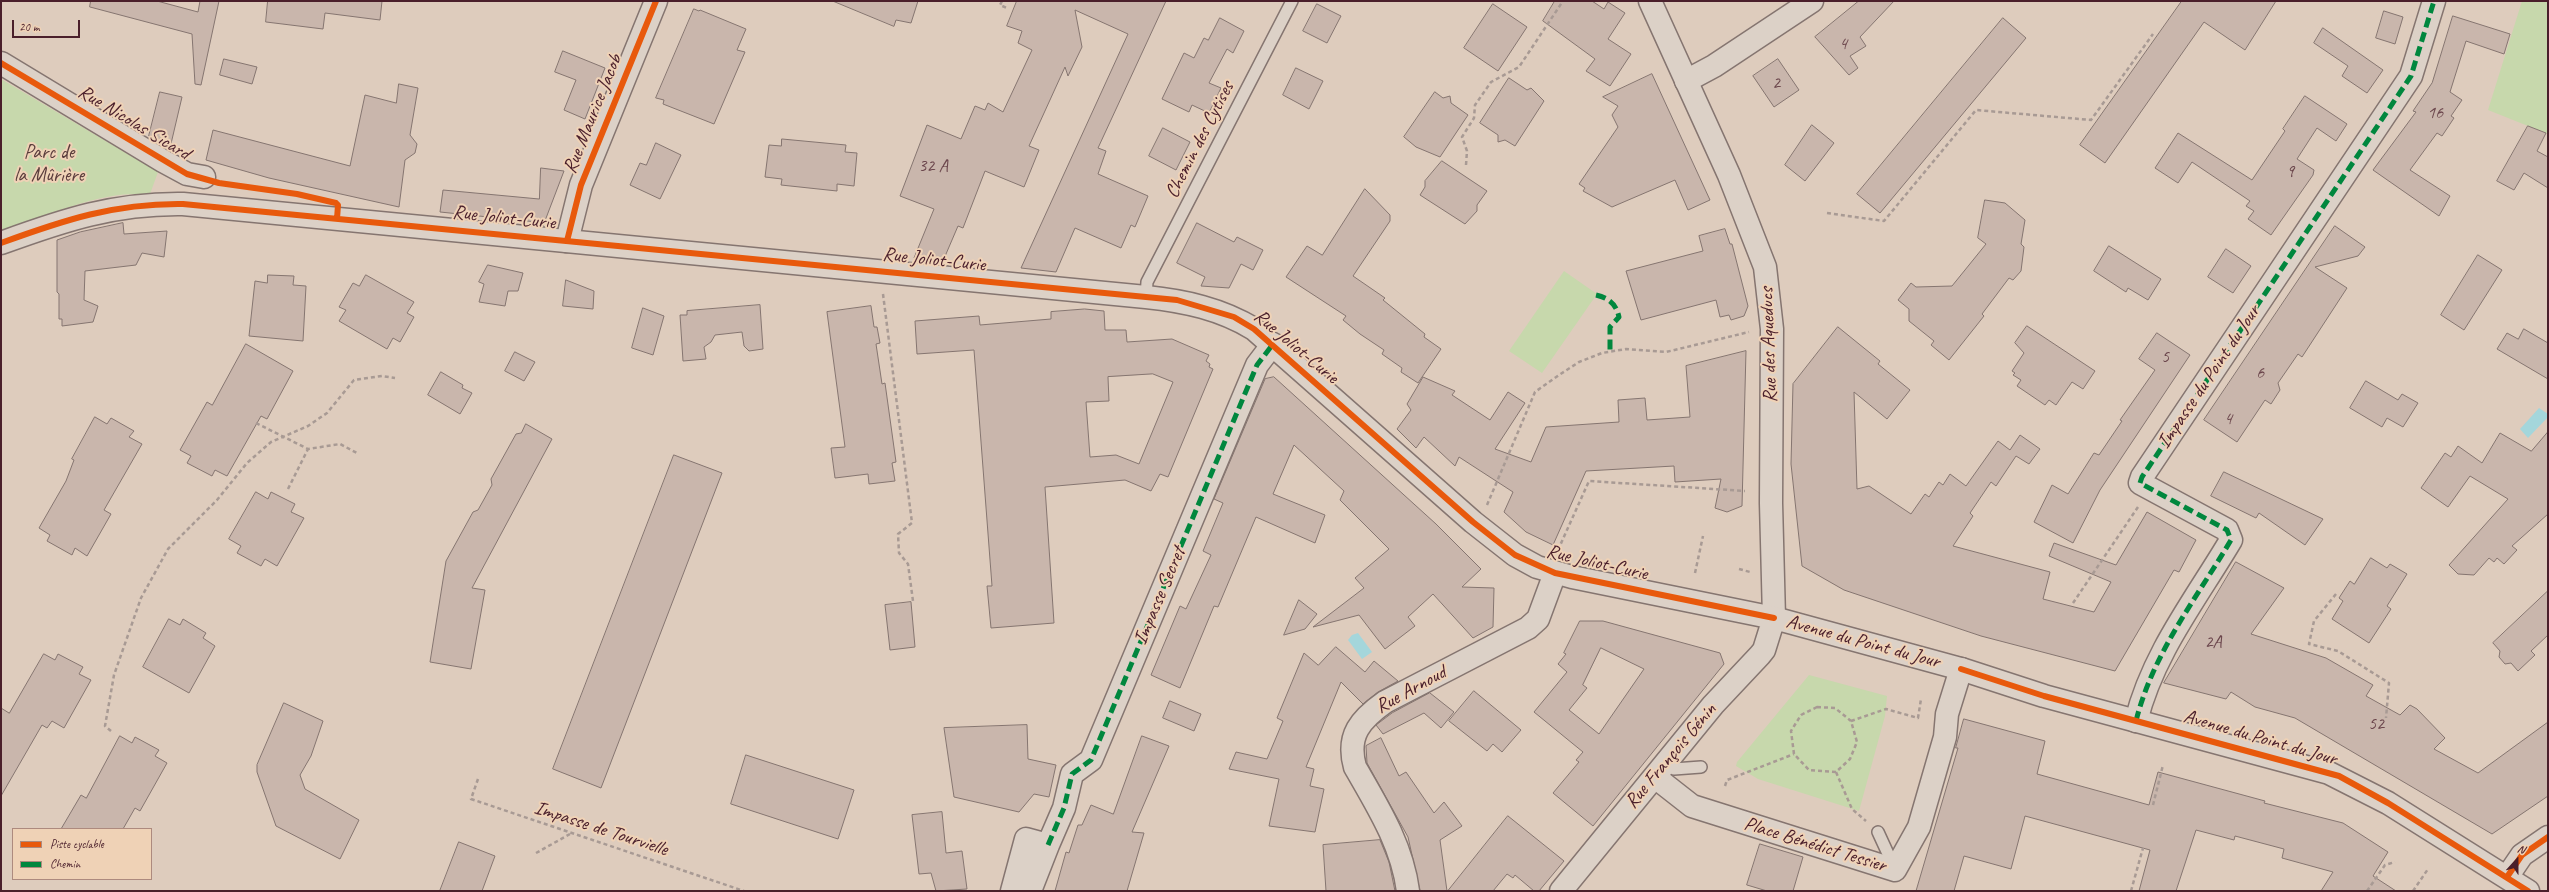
<!DOCTYPE html>
<meta charset="utf-8">
<style>
body{margin:0}
#map{position:relative;width:2549px;height:892px;overflow:hidden;background:#deccbd;font-family:Caveat,sans-serif}
canvas{display:block}
.frame{position:absolute;inset:0;border:2px solid #4a1f2b;pointer-events:none}
.legend{position:absolute;left:12px;top:828px;width:140px;height:52px;box-sizing:border-box;background:#efd2b6;border:1px solid #ad8a7e;margin:0;padding:5px 7px;list-style:none;font-size:12px;color:#4a1f2b}
.legend li{display:flex;align-items:center;gap:8px;height:20px}
.legend b{width:20px;border:1px solid #ad8a7e}
.north{position:absolute;left:2497px;top:840px;width:40px;height:40px;-webkit-text-stroke:3px #efd2b6;paint-order:stroke;rotate:21deg;font-size:11px;font-weight:700;line-height:16px;text-align:center;color:#4a1f2b}
.north::after{content:'';display:block;margin:auto;width:14px;height:18px;background:#4a1f2b;clip-path:polygon(50% 0,100% 100%,50% 72%,0 100%)}
.scale{position:absolute;left:12px;top:20px;width:68px;height:18px;box-sizing:border-box;border:2px solid #4a1f2b;border-top:0;padding-left:5px;font-size:12px;line-height:14px;white-space:nowrap;color:#4a1f2b;-webkit-text-stroke:3px #efd2b6;paint-order:stroke}
</style>
<div id="map">
<canvas width="2549" height="892"></canvas>
<div class="frame"></div>
<ul class="legend">
<li><b style="height:5px;background:#e8590c"></b>Piste cyclable</li>
<li><b style="height:5px;background:#00873e"></b>Chemin</li>
</ul>
<div class="north">N</div>
<div class="scale">20 m</div>
</div>
<script>
const ctx = document.querySelector('canvas').getContext('2d');
ctx.lineJoin = 'round';
function paint(path, color) { ctx.fillStyle = color; ctx.fill(path, 'evenodd'); }
function trace(path, color, width, dash) { ctx.strokeStyle = color; ctx.lineWidth = width; ctx.lineCap = dash ? 'butt' : 'round'; ctx.setLineDash(dash || []); ctx.stroke(path); }
function write(font, color, halo, rows, align = 'center') {
  ctx.font = font + ' Caveat,sans-serif'; ctx.lineWidth = 4; ctx.setLineDash([]); ctx.textBaseline = 'middle'; ctx.strokeStyle = halo; ctx.fillStyle = color; for (const [text, x, y, turn = 0] of rows) {
    ctx.save(); ctx.translate(x, y); ctx.rotate((+turn || 0) * Math.PI / 180); ctx.textAlign = isNaN(turn) ? turn : align; if (halo) ctx.strokeText(text, 0, 0); ctx.fillText(text, 0, 0); ctx.restore();
  }
}
paint(new Path2D(`
 M 2522,1 L 2548,1 L 2548,134 L 2488,110 Z
 M 1,79 L 158,172 L 149,197 C 115,184 35,220 1,233 Z
 M 1564,271 L 1597,294 L 1542,373 L 1509,351 Z
 M 1809,675 L 1887,696 L 1885,716 L 1859,811 L 1758,779 L 1736,766 L 1737,762 Z`), '#c7d8ac');
paint(new Path2D(`
 M 2539,408 L 2548,414 L 2548,417 L 2528,438 L 2520,429 Z
 M 1358,633 L 1372,652 L 1362,659 L 1348,640 L 1352,635 Z`), '#a4d6db');
const building = new Path2D(`
 M 91,1 L 157,1 L 198,12 L 200,1 L 219,1 L 201,85 L 195,84 L 192,34 L 90,7 Z
 M 268,1 L 382,1 L 380,20 L 325,13 L 323,29 L 266,22 Z
 M 833,1 L 918,1 L 911,23 L 896,20 L 894,26 Z
 M 1017,1 L 1166,1 L 1098,148 L 1106,151 L 1098,174 L 1148,196 L 1135,227 L 1131,225 L 1121,248 L 1075,228 L 1056,272 L 1021,268 L 1128,34 L 1075,10 L 1082,47 L 1068,76 L 1065,67 L 1029,146 L 1039,150 L 1024,187 L 985,171 L 963,228 L 958,226 L 943,261 L 914,258 L 934,209 L 900,196 L 927,125 L 961,139 L 975,106 L 985,110 L 988,103 L 1003,112 L 1032,50 L 1018,43 L 1022,31 L 1007,26 Z
 M 1555,1 L 1592,1 L 1604,9 L 1608,2 L 1625,13 L 1608,39 L 1631,54 L 1610,86 L 1586,71 L 1595,59 L 1543,21 Z
 M 1859,1 L 1894,1 L 1860,37 L 1866,46 L 1850,56 L 1858,68 L 1849,75 L 1815,37 Z
 M 2182,1 L 2276,1 L 2245,50 L 2204,22 L 2105,163 L 2080,145 Z
 M 1317,4 L 1341,16 L 1327,43 L 1303,31 Z
 M 1493,4 L 1527,27 L 1498,71 L 1464,48 Z
 M 694,9 L 699,11 L 700,10 L 746,29 L 737,50 L 745,52 L 714,124 L 663,104 L 664,100 L 656,98 Z
 M 2384,11 L 2403,17 L 2395,44 L 2376,38 Z
 M 2453,16 L 2510,34 L 2504,54 L 2466,41 L 2450,92 L 2462,100 L 2451,116 L 2454,118 L 2442,136 L 2437,133 L 2410,170 L 2450,196 L 2439,216 L 2373,170 L 2416,112 L 2413,111 L 2432,83 Z
 M 1220,18 L 1244,31 L 1233,53 L 1227,49 L 1209,83 L 1221,88 L 1209,113 L 1192,105 L 1189,112 L 1162,99 L 1184,53 L 1194,58 L 1204,38 L 1208,40 Z
 M 2003,18 L 2026,38 L 1880,213 L 1857,194 Z
 M 2323,28 L 2383,70 L 2367,93 L 2342,76 L 2348,66 L 2314,43 Z
 M 563,51 L 605,68 L 585,119 L 564,110 L 576,80 L 555,72 Z
 M 224,59 L 257,67 L 252,84 L 220,75 Z
 M 1778,59 L 1799,90 L 1774,107 L 1753,76 Z
 M 1296,68 L 1323,81 L 1309,109 L 1283,95 Z
 M 1652,74 L 1710,200 L 1688,210 L 1675,180 L 1612,207 L 1583,191 L 1585,188 L 1579,184 L 1618,127 L 1612,115 L 1618,106 L 1603,97 Z
 M 1509,78 L 1527,90 L 1531,88 L 1544,101 L 1515,146 L 1505,140 L 1498,142 L 1498,135 L 1480,123 Z
 M 399,84 L 418,88 L 410,135 L 417,144 L 415,153 L 405,160 L 399,207 L 269,178 L 206,160 L 213,130 L 350,166 L 365,95 L 396,103 Z
 M 160,92 L 182,97 L 170,148 L 149,136 Z
 M 1435,92 L 1443,98 L 1450,96 L 1451,103 L 1468,115 L 1440,157 L 1416,147 L 1404,137 Z
 M 2305,96 L 2347,124 L 2336,141 L 2317,128 L 2297,159 L 2314,170 L 2313,175 L 2271,235 L 2248,219 L 2254,211 L 2246,206 L 2250,201 L 2192,162 L 2178,183 L 2155,168 L 2178,133 L 2252,180 L 2285,131 L 2283,129 Z
 M 1812,125 L 1834,143 L 1805,181 L 1785,165 Z
 M 2528,126 L 2546,133 L 2537,151 L 2548,157 L 2548,188 L 2524,173 L 2514,190 L 2497,181 Z
 M 1163,128 L 1190,142 L 1176,170 L 1149,156 Z
 M 782,139 L 846,145 L 845,152 L 857,153 L 854,186 L 837,184 L 837,191 L 781,185 L 782,179 L 765,177 L 769,145 L 781,146 Z
 M 656,143 L 681,155 L 660,199 L 630,185 L 640,163 L 646,165 Z
 M 1442,161 L 1487,191 L 1477,205 L 1477,211 L 1465,224 L 1420,195 L 1425,187 L 1425,181 Z
 M 541,168 L 564,171 L 543,226 L 536,226 L 537,222 L 440,212 L 443,190 L 539,199 Z
 M 1365,189 L 1390,215 L 1390,221 L 1353,276 L 1385,298 L 1383,300 L 1425,334 L 1424,337 L 1441,349 L 1418,383 L 1401,372 L 1402,368 L 1382,354 L 1384,350 L 1360,334 L 1343,320 L 1346,316 L 1286,277 L 1307,246 L 1322,255 Z
 M 1985,200 L 2005,203 L 2025,220 L 2021,244 L 2024,247 L 2021,271 L 2013,280 L 2009,278 L 1982,314 L 1984,316 L 1949,360 L 1931,345 L 1934,341 L 1909,321 L 1909,309 L 1898,300 L 1911,283 L 1916,287 L 1952,286 L 1986,244 L 1978,238 Z
 M 123,223 L 124,234 L 167,231 L 164,257 L 142,253 L 136,265 L 85,271 L 84,300 L 98,306 L 93,322 L 62,326 L 62,319 L 59,319 L 59,294 L 57,292 L 57,240 L 80,232 Z
 M 1197,223 L 1234,242 L 1237,237 L 1263,250 L 1253,270 L 1241,264 L 1229,288 L 1201,286 L 1205,277 L 1177,263 Z
 M 2335,226 L 2365,247 L 2358,256 L 2315,267 L 2347,288 L 2302,357 L 2298,354 L 2278,383 L 2280,390 L 2271,404 L 2265,400 L 2237,442 L 2204,420 Z
 M 1725,229 L 1730,244 L 1732,244 L 1748,306 L 1744,316 L 1731,320 L 1729,315 L 1720,317 L 1716,300 L 1641,320 L 1626,271 L 1703,251 L 1699,236 Z
 M 2109,246 L 2161,279 L 2148,300 L 2128,288 L 2126,292 L 2094,271 Z
 M 2226,249 L 2251,266 L 2233,293 L 2208,277 Z
 M 2478,255 L 2502,270 L 2464,330 L 2441,315 Z
 M 488,265 L 523,273 L 518,291 L 508,291 L 505,306 L 479,302 L 484,284 L 479,282 Z
 M 268,275 L 294,276 L 293,285 L 306,286 L 303,341 L 249,336 L 255,281 L 267,283 Z
 M 366,275 L 414,302 L 407,313 L 414,317 L 400,342 L 393,338 L 387,349 L 339,321 L 346,310 L 339,307 L 353,283 L 359,286 Z
 M 566,280 L 594,291 L 593,309 L 563,306 Z
 M 760,305 L 763,349 L 749,351 L 744,346 L 742,332 L 715,335 L 711,342 L 704,347 L 706,359 L 683,361 L 680,315 L 687,315 L 687,311 Z
 M 871,306 L 874,327 L 877,327 L 880,343 L 876,344 L 882,384 L 885,383 L 896,462 L 892,463 L 895,481 L 869,484 L 868,474 L 835,478 L 831,448 L 845,447 L 827,312 Z
 M 643,308 L 664,316 L 653,355 L 632,348 Z
 M 1085,309 L 1104,311 L 1105,330 L 1126,330 L 1127,342 L 1172,339 L 1209,355 L 1206,361 L 1210,364 L 1209,367 L 1213,369 L 1168,477 L 1160,474 L 1151,491 L 1125,480 L 1045,487 L 1054,623 L 991,628 L 987,586 L 992,586 L 974,350 L 917,354 L 915,321 L 979,316 L 980,325 L 1051,319 L 1051,312 ZM 1153,374 L 1173,382 L 1139,464 L 1116,455 L 1090,457 L 1086,402 L 1109,401 L 1108,377 Z
 M 2027,326 L 2095,371 L 2083,389 L 2072,382 L 2056,405 L 2049,400 L 2045,405 L 2017,386 L 2021,380 L 2013,375 L 2015,373 L 2012,371 L 2024,353 L 2015,343 Z
 M 1838,327 L 1880,361 L 1878,364 L 1910,390 L 1887,419 L 1854,392 L 1857,489 L 1869,486 L 1911,514 L 1925,494 L 1929,497 L 1939,482 L 1943,485 L 1950,474 L 1966,486 L 1998,441 L 2010,450 L 2020,435 L 2040,449 L 2029,464 L 2016,456 L 1996,486 L 1991,482 L 1970,513 L 1973,516 L 1953,546 L 2050,572 L 2043,599 L 2094,612 L 2111,582 L 2049,556 L 2054,543 L 2116,565 L 2147,512 L 2196,540 L 2179,572 L 2174,570 L 2115,671 L 1981,636 L 1844,590 L 1802,566 L 1791,464 L 1793,384 Z
 M 2524,329 L 2548,343 L 2548,379 L 2497,349 L 2507,333 L 2518,339 Z
 M 2157,333 L 2190,355 L 2100,490 L 2073,543 L 2034,522 L 2052,485 L 2068,494 L 2094,453 L 2099,455 L 2122,421 L 2120,420 L 2155,370 L 2139,359 Z
 M 246,344 L 293,371 L 267,419 L 261,416 L 227,476 L 215,470 L 212,476 L 187,463 L 191,456 L 180,450 L 207,402 L 212,405 Z
 M 1746,351 L 1742,506 L 1727,512 L 1715,508 L 1721,479 L 1675,482 L 1674,466 L 1586,471 L 1553,545 L 1526,532 L 1504,512 L 1513,492 L 1459,457 L 1455,466 L 1424,437 L 1416,448 L 1397,429 L 1411,410 L 1407,404 L 1423,377 L 1455,391 L 1452,395 L 1490,420 L 1508,392 L 1525,403 L 1495,449 L 1531,462 L 1546,427 L 1619,422 L 1618,400 L 1645,398 L 1647,420 L 1690,417 L 1686,366 Z
 M 515,352 L 535,362 L 524,381 L 505,371 Z
 M 441,372 L 463,385 L 462,388 L 472,393 L 460,414 L 428,395 Z
 M 1274,377 L 1436,524 L 1481,569 L 1462,587 L 1494,588 L 1493,627 L 1473,638 L 1433,594 L 1408,617 L 1415,626 L 1385,649 L 1359,615 L 1313,627 L 1364,588 L 1355,578 L 1389,549 L 1340,500 L 1344,491 L 1294,445 L 1273,494 L 1325,515 L 1315,543 L 1256,517 L 1218,607 L 1214,606 L 1180,688 L 1151,675 L 1180,606 L 1186,609 L 1211,555 L 1203,551 L 1223,503 L 1214,499 L 1265,379 Z
 M 2366,381 L 2398,400 L 2402,394 L 2418,403 L 2403,427 L 2387,418 L 2382,427 L 2350,408 Z
 M 95,417 L 107,424 L 111,418 L 134,431 L 129,437 L 142,444 L 104,510 L 111,514 L 87,556 L 75,548 L 72,555 L 47,541 L 50,535 L 39,528 L 66,481 L 74,460 L 72,459 Z
 M 526,424 L 552,439 L 472,588 L 485,590 L 471,669 L 430,662 L 446,561 L 473,512 L 478,510 L 492,485 L 491,479 L 516,434 L 521,433 Z
 M 2548,432 L 2548,514 L 2512,546 L 2517,550 L 2504,564 L 2497,558 L 2494,562 L 2489,558 L 2474,575 L 2458,574 L 2449,565 L 2508,499 L 2470,476 L 2448,507 L 2421,488 L 2445,453 L 2451,457 L 2458,446 L 2482,463 L 2500,433 L 2531,451 Z
 M 674,455 L 722,473 L 601,788 L 553,769 Z
 M 2224,472 L 2323,519 L 2305,545 L 2259,513 L 2256,518 L 2211,496 Z
 M 256,492 L 268,499 L 271,492 L 295,504 L 291,512 L 304,518 L 277,566 L 265,559 L 261,566 L 237,553 L 241,546 L 229,539 Z
 M 2371,558 L 2387,568 L 2390,564 L 2407,574 L 2387,606 L 2391,609 L 2369,643 L 2332,619 L 2343,601 L 2339,598 L 2350,581 L 2354,584 Z
 M 2236,562 L 2284,588 L 2251,634 L 2326,658 L 2373,685 L 2366,696 L 2400,715 L 2410,705 L 2417,709 L 2445,738 L 2434,749 L 2478,773 L 2548,722 L 2548,796 L 2492,834 L 2295,718 L 2255,707 L 2231,692 L 2226,699 L 2164,683 Z
 M 2548,591 L 2548,635 L 2531,651 L 2535,655 L 2518,671 L 2511,663 L 2505,664 L 2499,657 L 2500,651 L 2493,643 Z
 M 1299,600 L 1317,614 L 1305,629 L 1284,635 Z
 M 911,602 L 915,647 L 890,650 L 885,605 Z
 M 169,619 L 180,625 L 183,619 L 206,633 L 203,638 L 215,646 L 189,693 L 143,667 Z
 M 1580,621 L 1603,621 L 1720,653 L 1724,664 L 1593,826 L 1553,793 L 1579,762 L 1576,760 L 1583,752 L 1534,712 L 1567,672 L 1558,664 L 1566,654 L 1564,653 ZM 1601,648 L 1644,669 L 1599,734 L 1569,710 L 1587,688 L 1583,685 Z
 M 1336,647 L 1365,672 L 1374,661 L 1398,681 L 1378,692 L 1363,704 L 1341,682 L 1306,767 L 1314,769 L 1310,786 L 1324,789 L 1315,832 L 1269,826 L 1279,779 L 1229,769 L 1236,752 L 1267,759 L 1283,721 L 1277,718 L 1304,653 L 1318,665 Z
 M 44,654 L 55,660 L 58,654 L 83,667 L 79,674 L 91,680 L 64,728 L 52,721 L 47,728 L 42,725 L 1,796 L 1,708 L 9,713 Z
 M 1474,691 L 1521,730 L 1502,752 L 1493,744 L 1487,751 L 1449,721 Z
 M 1430,693 L 1454,712 L 1441,728 L 1424,713 L 1383,734 L 1376,725 L 1392,713 Z
 M 1170,701 L 1201,714 L 1194,731 L 1163,718 Z
 M 284,703 L 323,721 L 311,756 L 300,775 L 305,789 L 359,820 L 340,859 L 276,826 L 257,772 L 257,765 Z
 M 1964,719 L 2045,741 L 2037,774 L 2124,798 L 2149,805 L 2158,772 L 2265,801 L 2264,803 L 2343,823 L 2388,852 L 2373,876 L 2396,891 L 2321,891 L 2333,872 L 2282,858 L 2284,849 L 2235,836 L 2234,840 L 2196,830 L 2176,891 L 2139,891 L 2150,850 L 2025,816 L 2011,869 L 1964,856 L 1954,891 L 1916,891 L 1958,748 L 1956,748 Z
 M 1027,725 L 1028,759 L 1056,765 L 1049,797 L 1034,794 L 1019,812 L 954,797 L 944,728 Z
 M 120,736 L 132,743 L 135,737 L 159,750 L 155,756 L 167,763 L 140,811 L 135,808 L 123,829 L 61,829 L 81,795 L 86,798 Z
 M 1142,736 L 1169,746 L 1132,832 L 1144,833 L 1127,891 L 1055,891 L 1066,852 L 1069,853 L 1078,825 L 1082,825 L 1091,805 L 1113,814 Z
 M 1381,738 L 1399,776 L 1406,772 L 1434,813 L 1444,802 L 1462,826 L 1440,840 L 1447,891 L 1420,891 L 1408,837 L 1367,763 L 1366,746 Z
 M 746,755 L 854,790 L 838,839 L 731,804 Z
 M 942,812 L 946,853 L 962,851 L 967,889 L 936,891 L 931,873 L 919,874 L 912,815 Z
 M 1508,816 L 1564,861 L 1539,891 L 1534,891 L 1515,875 L 1513,878 L 1507,874 L 1493,891 L 1448,891 Z
 M 1380,840 L 1389,862 L 1395,891 L 1326,891 L 1323,845 Z
 M 459,842 L 495,856 L 482,891 L 440,891 Z
 M 1760,844 L 1803,857 L 1793,891 L 1767,891 L 1747,885 Z`);
paint(building, '#c9b6ac');
trace(building, '#857570', 1);
const service = new Path2D(`
 M 1146,297 L 1147,282 L 1292,1
 M 1667,763 L 1674,769 L 1701,767
 M 1878,832 L 1895,869`);
const minor = new Path2D(`
 M 1,63 L 163,161 L 187,174 L 204,177
 M 1686,81 L 1714,66 L 1812,1
 M 567,241 L 581,185 L 656,1
 M 2136,721 C 2153,653 2196,599 2231,540 L 2227,530 L 2140,483 L 2142,477 L 2411,76 L 2434,1
 M 1655,777 L 1692,806 L 1895,870 L 1919,827 L 1945,737 L 1947,714 L 1961,669
 M 1048,845 L 1064,808 L 1072,774 L 1091,760 L 1257,365 L 1273,344
 M 2507,877 L 2522,855 L 2548,837
 M 1012,891 L 1026,839 L 1048,845 L 1030,891
 M 1408,891 C 1402,845 1378,807 1355,767 C 1346,735 1361,719 1385,702 L 1528,628 L 1538,619 L 1555,573`);
const tertiary = new Path2D(`
 M 1650,1 L 1729,175 L 1765,267 L 1772,329 L 1771,503 L 1774,618`);
const secondary = new Path2D(`
 M 1,243 C 64,220 115,203 183,204 L 1146,297 C 1185,301 1221,309 1254,329 L 1473,522 L 1515,555 L 1537,567 L 1572,577 L 1774,618 L 1961,669 L 2044,696 L 2329,773 L 2388,803 L 2528,891
 M 1561,891 L 1713,705 L 1760,655 L 1764,650 L 1774,618`);
trace(service, '#857570', 14);
trace(minor, '#857570', 25);
trace(tertiary, '#857570', 25);
trace(secondary, '#857570', 25);
trace(new Path2D(`
 M 1002,1 L 1000,5 L 1007,8
 M 1466,165 L 1467,151 L 1462,137 L 1474,118 L 1475,105 L 1491,82 L 1519,67 L 1563,1
 M 1827,213 L 1884,221 L 1976,110 L 2091,120 L 2153,34
 M 883,294 L 912,523 L 898,534 L 899,553 L 908,564 L 913,601
 M 256,423 L 308,449 L 340,444 L 357,453
 M 288,489 L 308,449
 M 1487,505 L 1535,392 L 1559,375 L 1579,362 L 1602,353 L 1626,349 L 1666,352 L 1749,332
 M 1558,550 L 1589,481 L 1745,491
 M 1739,569 L 1750,572
 M 1695,573 L 1703,536
 M 2336,594 L 2314,621 L 2309,644 L 2338,651 L 2389,683 L 2386,718
 M 2073,603 L 2138,507
 M 1817,707 L 1835,708 L 1851,721 L 1857,742 L 1850,759 L 1836,772 L 1809,770 L 1794,754 L 1791,731 L 1801,715 Z
 M 1851,721 L 1886,709 L 1918,718 L 1921,699
 M 111,731 L 105,726 L 114,675 L 141,598 L 168,549 L 217,500 L 247,463 L 271,442 L 308,426 L 327,413 L 354,380 L 382,376 L 395,378
 M 1836,772 L 1852,809 L 1866,821
 M 478,779 L 471,799 L 744,891
 M 1725,786 L 1727,780 L 1794,754
 M 2153,805 L 2163,765
 M 536,853 L 570,834
 M 2131,891 L 2143,848
 M 2367,891 L 2385,865 L 2395,862
 M 2413,891 L 2428,869`), '#a89a94', 2.5, [4, 3]);
trace(service, '#dcd1c7', 11);
trace(minor, '#dcd1c7', 22);
trace(tertiary, '#dcd1c7', 22);
trace(secondary, '#dcd1c7', 22);
trace(new Path2D(`
 M 1596,295 C 1608,298 1616,303 1619,317 L 1610,327 L 1610,351
 M 2136,721 C 2153,653 2196,599 2231,540 L 2227,530 L 2140,483 L 2142,477 L 2411,76 L 2434,1
 M 1048,845 L 1064,808 L 1072,774 L 1091,760 L 1257,365 L 1273,344`), '#00873e', 5, [10, 5]);
trace(new Path2D(`
 M 1,63 L 187,174 L 219,183 L 297,194 L 336,203 L 338,205 L 337,219
 M 567,241 L 581,185 L 656,1
 M 1,243 C 64,220 115,203 183,204 L 1177,300 L 1234,317 L 1254,329 L 1473,522 L 1515,555 L 1555,573 L 1774,618
 M 1961,669 L 2044,696 L 2339,776 L 2388,803 L 2528,891
 M 2507,877 L 2522,855 L 2548,837`), '#e8590c', 6);
write('18px', '#6b464c', null, [
 ["4",1843,44],
 ["2",1776,83],
 ["16",2435,113],
 ["32 A",933,166],
 ["9",2290,172],
 ["5",2165,357],
 ["6",2260,373],
 ["4",2228,419],
 ["2A",2213,642],
 ["52",2376,724]
]);
write('20px', '#4a1f2b', '#efd2b6', [
 ["Rue Maurice Jacob",593,114,-68],
 ["Rue Nicolas Sicard",134,123,31],
 ["Chemin des Cytises",1200,140,-63],
 ["Rue Joliot-Curie",504,218,6],
 ["Rue Joliot-Curie",934,260,6],
 ["Rue des Aqueducs",1769,345,-92],
 ["Rue Joliot-Curie",1296,347,40],
 ["Impasse du Point du Jour",2209,377,-56],
 ["Rue Joliot-Curie",1597,563,13],
 ["Impasse Secret",1160,596,-67],
 ["Avenue du Point du Jour",1863,642,15],
 ["Rue Arnoud",1411,690,-29],
 ["Avenue du Point du Jour",2260,738,16],
 ["Rue François Génin",1671,756,-50],
 ["Impasse de Tourvielle",601,829,18],
 ["Place Bénédict Tessier",1815,845,17]
]);
write('20px', '#5a3c3c', '#efd2b6', [
 ["Parc de",49,153],
 ["la Mûrière",49,176]
]);
</script>
